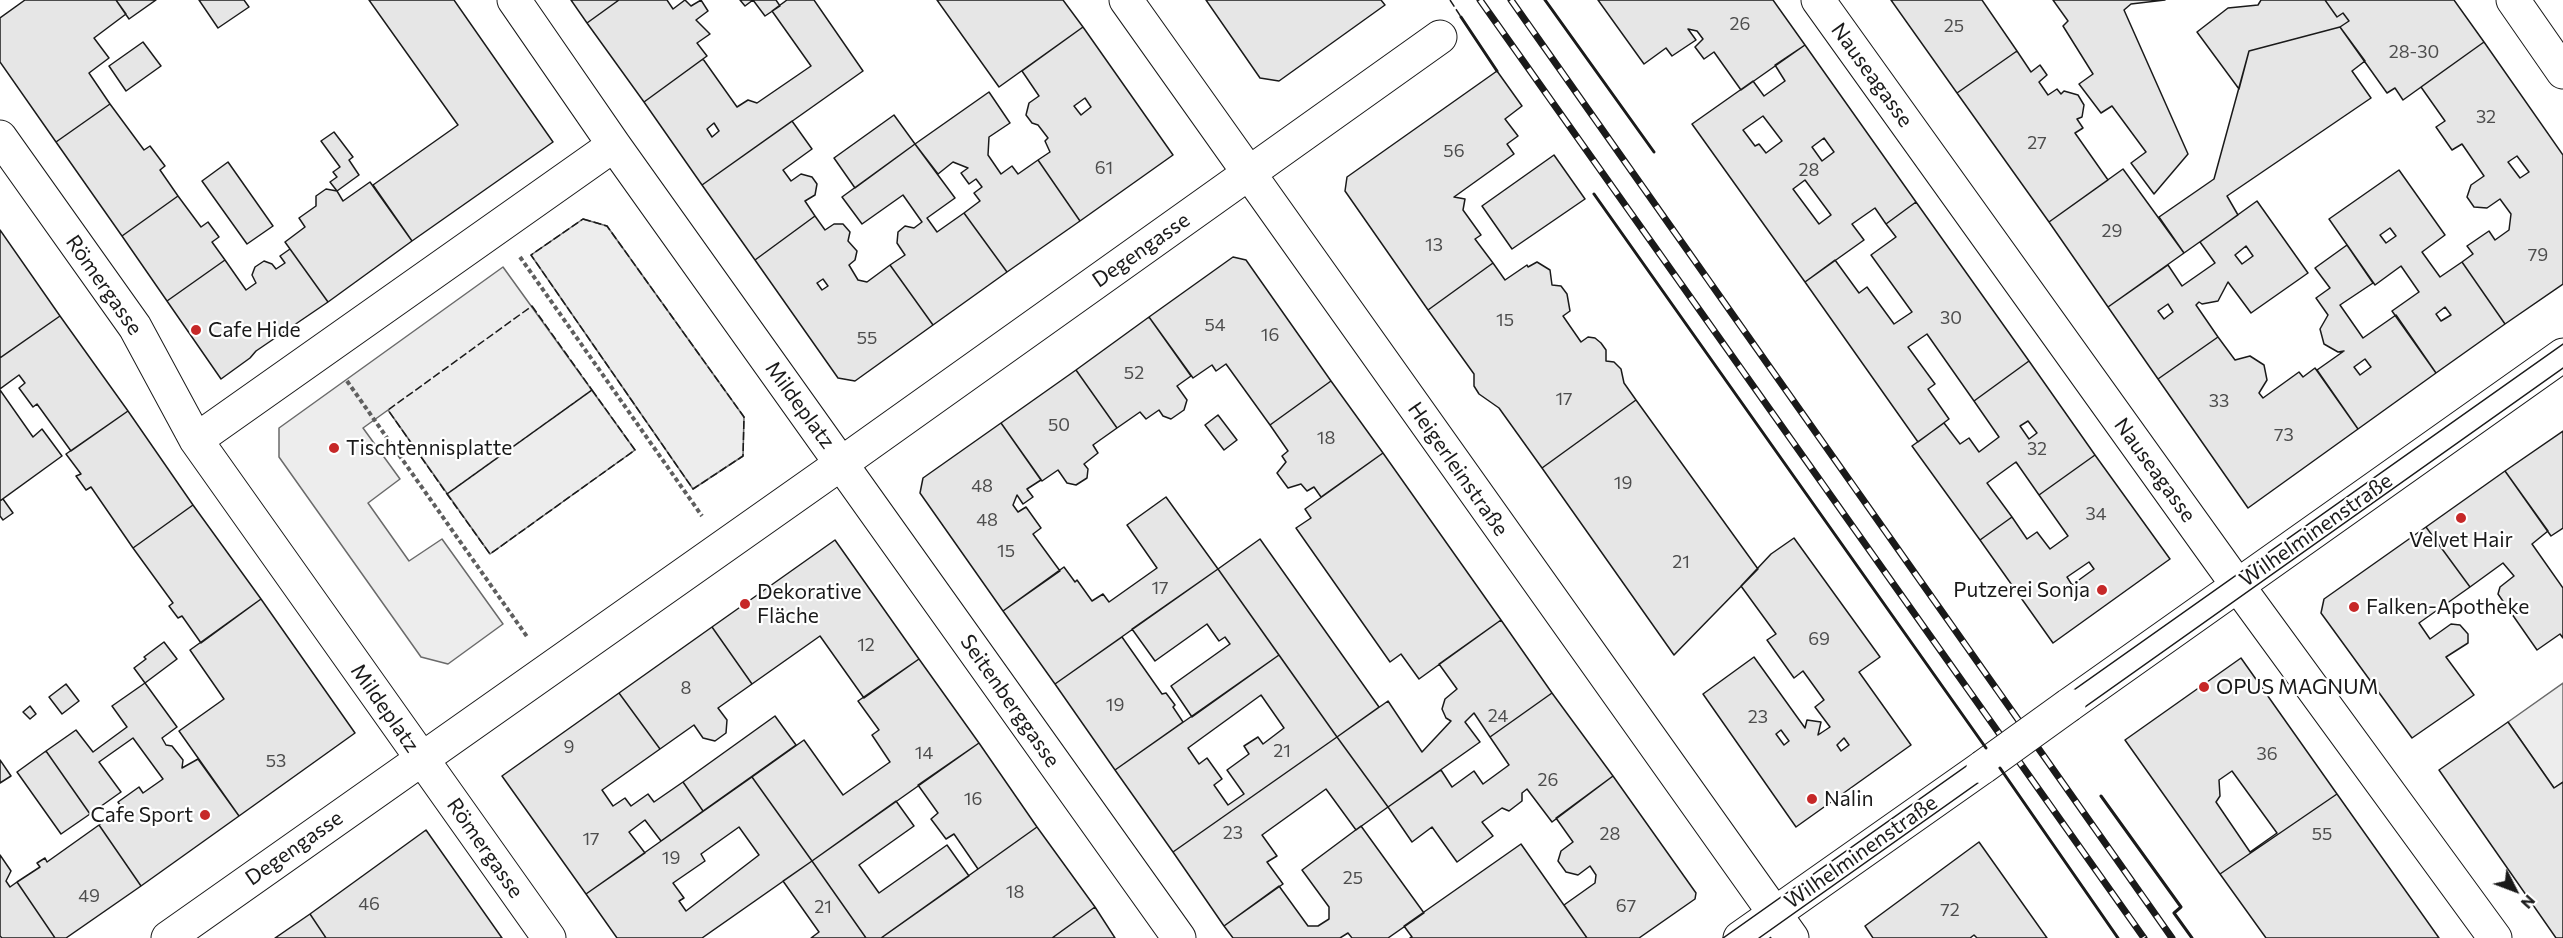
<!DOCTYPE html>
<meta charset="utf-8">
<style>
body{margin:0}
#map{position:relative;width:2563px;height:938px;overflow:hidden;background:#fff;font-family:Commissioner,sans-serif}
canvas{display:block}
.north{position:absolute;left:2485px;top:860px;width:60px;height:60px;-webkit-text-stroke:4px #fff;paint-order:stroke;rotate:132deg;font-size:16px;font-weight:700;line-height:24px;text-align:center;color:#1a1a1a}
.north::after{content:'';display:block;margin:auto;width:21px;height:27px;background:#1a1a1a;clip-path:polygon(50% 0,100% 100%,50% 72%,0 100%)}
</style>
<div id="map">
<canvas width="2563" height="938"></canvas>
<div class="north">N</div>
</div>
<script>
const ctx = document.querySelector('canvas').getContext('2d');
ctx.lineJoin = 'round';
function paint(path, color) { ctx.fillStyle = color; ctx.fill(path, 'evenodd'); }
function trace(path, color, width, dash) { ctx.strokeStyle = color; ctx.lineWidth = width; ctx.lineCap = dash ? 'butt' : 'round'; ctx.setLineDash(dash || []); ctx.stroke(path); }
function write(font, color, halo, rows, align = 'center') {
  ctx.font = font + ' Commissioner,sans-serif'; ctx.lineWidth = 4.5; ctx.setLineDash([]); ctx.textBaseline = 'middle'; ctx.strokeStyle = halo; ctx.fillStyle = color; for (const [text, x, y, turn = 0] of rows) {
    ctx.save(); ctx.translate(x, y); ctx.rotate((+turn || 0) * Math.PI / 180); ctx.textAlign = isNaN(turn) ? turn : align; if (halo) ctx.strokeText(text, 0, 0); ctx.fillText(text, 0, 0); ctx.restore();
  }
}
const built = new Path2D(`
 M 583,219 L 607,226 L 744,417 L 743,456 L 693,489 L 531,255 Z
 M 503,267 L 635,450 L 490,554 L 388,410 L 363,428 L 400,479 L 368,503 L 409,561 L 442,539 L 503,624 L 448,664 L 421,657 L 279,457 L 279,428 Z
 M 2563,683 L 2563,782 L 2554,788 L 2508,722 Z`);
paint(built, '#ededed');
trace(built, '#6a6a6a', 1.5);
const building = new Path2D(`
 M 25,0 L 116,0 L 126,14 L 94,38 L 109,58 L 89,73 L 110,104 L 56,142 L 0,62 L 0,18 Z
 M 116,0 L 156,0 L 129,19 Z
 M 199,0 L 244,0 L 249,7 L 218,28 Z
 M 369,0 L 454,0 L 553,142 L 412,241 L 373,185 L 458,125 Z
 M 571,0 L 619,0 L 587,23 Z
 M 619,0 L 667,0 L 673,9 L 685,0 L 691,6 L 701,0 L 708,11 L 696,20 L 710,34 L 697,43 L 707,56 L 644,102 L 587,23 Z
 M 740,0 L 776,0 L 780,6 L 765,16 L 753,0 L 745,6 Z
 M 787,0 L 814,0 L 863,71 L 702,185 L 644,102 L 703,59 L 737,107 L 748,100 L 757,103 L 811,66 L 772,11 ZM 714,123 L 719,131 L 712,137 L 707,129 Z
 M 937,0 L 1063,0 L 1083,27 L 999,87 Z
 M 1206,0 L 1381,0 L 1385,5 L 1279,81 L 1260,78 Z
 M 1598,0 L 1773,0 L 1805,45 L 1741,90 L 1714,52 L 1704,59 L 1695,47 L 1703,39 L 1697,31 L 1688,29 L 1696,40 L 1672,56 L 1666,48 L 1644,64 Z
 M 1891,0 L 1982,0 L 2017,51 L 1957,93 Z
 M 2053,0 L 2165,0 L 2131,4 L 2124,10 L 2188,154 L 2154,194 L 2131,163 L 2146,152 L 2112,106 L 2101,113 L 2079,84 L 2093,74 L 2063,26 L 2068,21 Z
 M 2261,0 L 2325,0 L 2337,17 L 2343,13 L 2349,21 L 2340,27 L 2249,51 L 2239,89 L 2197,32 L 2228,8 L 2258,5 Z
 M 2325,0 L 2454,0 L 2484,42 L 2403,100 L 2395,88 L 2387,93 L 2340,27 L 2349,21 L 2343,13 L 2337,17 Z
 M 1083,27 L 1173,155 L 1080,221 L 1038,160 L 1050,152 L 1045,141 L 1048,138 L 1038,125 L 1032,123 L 1026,115 L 1029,103 L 1039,96 L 1022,71 ZM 1085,98 L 1091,107 L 1081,115 L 1074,106 Z
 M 2340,27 L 2365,61 L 2352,71 L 2371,98 L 2227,196 L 2238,215 L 2184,253 L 2159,217 L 2214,179 L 2249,51 Z
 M 143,42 L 161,66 L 126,91 L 109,66 Z
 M 2484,42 L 2563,155 L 2563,284 L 2505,324 L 2462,262 L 2473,254 L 2467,246 L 2489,231 L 2495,240 L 2509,230 L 2511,214 L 2500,199 L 2487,208 L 2474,207 L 2467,197 L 2471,185 L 2484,176 L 2462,144 L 2452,150 L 2436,127 L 2445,121 L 2421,87 ZM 2517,156 L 2529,172 L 2520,178 L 2508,162 Z
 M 1805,45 L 1916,202 L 1886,224 L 1875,208 L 1852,224 L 1864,240 L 1805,282 L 1692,124 L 1753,81 L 1764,96 L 1785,81 L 1775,65 ZM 1763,116 L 1782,141 L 1766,153 L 1759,144 L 1755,146 L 1743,130 ZM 1824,138 L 1834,152 L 1822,161 L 1812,147 ZM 1805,180 L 1831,215 L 1819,224 L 1793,189 Z
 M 2017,51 L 2031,72 L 2040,65 L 2047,75 L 2039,82 L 2048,95 L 2057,89 L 2061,94 L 2064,91 L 2078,95 L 2084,105 L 2082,117 L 2077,119 L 2083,128 L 2075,133 L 2108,180 L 2049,222 L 1957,93 Z
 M 1497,71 L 1522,106 L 1505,119 L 1518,136 L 1507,144 L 1514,154 L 1454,197 L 1465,199 L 1463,210 L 1481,235 L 1475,239 L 1493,263 L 1428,310 L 1345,191 L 1347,177 Z
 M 989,92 L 1010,123 L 989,137 L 988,155 L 1001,174 L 1012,166 L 1018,174 L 1038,160 L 1080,221 L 1007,272 L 964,213 L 980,201 L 974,193 L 982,187 L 976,179 L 969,184 L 961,173 L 968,168 L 953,162 L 938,174 L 915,144 Z
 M 110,104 L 144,150 L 150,146 L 165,166 L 160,170 L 178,196 L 122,236 L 56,142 Z
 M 894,115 L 915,144 L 855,188 L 834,158 Z
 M 792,121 L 812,149 L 783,170 L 791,181 L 801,174 L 812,177 L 817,184 L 815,195 L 805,201 L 815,216 L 755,260 L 702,185 Z
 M 334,132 L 353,157 L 349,160 L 359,175 L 337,191 L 330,182 L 337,177 L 333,172 L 340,167 L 321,141 Z
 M 915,144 L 955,198 L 927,218 L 937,232 L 964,213 L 1007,272 L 933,325 L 890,265 L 905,255 L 897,243 L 898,232 L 905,226 L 914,228 L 922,222 L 903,195 L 862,224 L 842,197 Z
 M 1554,155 L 1585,199 L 1512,249 L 1482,206 Z
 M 228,162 L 273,226 L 247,244 L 202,181 Z
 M 2123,169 L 2184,253 L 2108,307 L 2049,222 Z
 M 2399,170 L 2445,235 L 2422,252 L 2440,277 L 2462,262 L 2505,324 L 2436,373 L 2392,311 L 2419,292 L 2401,266 L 2375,285 L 2329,219 ZM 2390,228 L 2396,236 L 2386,243 L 2380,235 ZM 2445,307 L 2451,315 L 2441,321 L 2436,314 Z
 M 370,182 L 412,241 L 328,302 L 285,242 L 305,227 L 299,218 L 316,206 L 316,196 L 326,189 L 337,191 L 343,201 Z
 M 178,196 L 201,227 L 208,222 L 219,237 L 212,242 L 225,260 L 167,301 L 122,236 Z
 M 2257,201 L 2308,273 L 2251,313 L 2228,282 L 2218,301 L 2202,304 L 2199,302 L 2196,305 L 2218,337 L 2158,379 L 2108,307 L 2168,265 L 2182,286 L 2215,263 L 2200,242 ZM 2246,246 L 2253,256 L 2242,264 L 2235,255 ZM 2168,304 L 2173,312 L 2164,319 L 2158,311 Z
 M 1916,202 L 2029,361 L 1974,401 L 1927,334 L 1908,347 L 1935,384 L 1928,389 L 1949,419 L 1918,442 L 1805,282 L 1835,260 L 1859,293 L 1867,287 L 1894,324 L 1912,312 L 1871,255 L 1896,237 L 1886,224 Z
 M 815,216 L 825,230 L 834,224 L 843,224 L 850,232 L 848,241 L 857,251 L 855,260 L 849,265 L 858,280 L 867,282 L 890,265 L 933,325 L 855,381 L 838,378 L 755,260 ZM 823,279 L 828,286 L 822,290 L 817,283 Z
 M 0,230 L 60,316 L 0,358 Z
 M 2347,245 L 2373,283 L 2340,305 L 2363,338 L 2396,315 L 2436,373 L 2358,429 L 2317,370 L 2344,351 L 2338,352 L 2324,344 L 2320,329 L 2328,315 L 2316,298 L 2330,288 L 2315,268 ZM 2365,359 L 2371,367 L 2360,375 L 2354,367 Z
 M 290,249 L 328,302 L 256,351 L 250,358 L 221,379 L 167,301 L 225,260 L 246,290 L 256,283 L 252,275 L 255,267 L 264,261 L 272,264 L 276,269 L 285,263 L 280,256 Z
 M 1233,257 L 1246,260 L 1331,381 L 1270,425 L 1226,364 L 1216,371 L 1212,365 L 1193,378 L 1149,317 Z
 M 1537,262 L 1550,270 L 1552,285 L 1561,286 L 1567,294 L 1570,311 L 1563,316 L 1581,342 L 1588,337 L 1595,338 L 1601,343 L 1606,350 L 1606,361 L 1614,362 L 1621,369 L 1624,383 L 1636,400 L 1542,468 L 1499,408 L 1479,394 L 1474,386 L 1474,374 L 1428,310 L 1493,263 L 1505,280 L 1527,265 L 1528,267 Z
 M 60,316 L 128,411 L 71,451 L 37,404 L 33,407 L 19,388 L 25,383 L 19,375 L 0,389 L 0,358 Z
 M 1149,317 L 1191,376 L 1177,386 L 1187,400 L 1184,410 L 1171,419 L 1163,416 L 1159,410 L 1146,419 L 1140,412 L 1117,428 L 1076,370 Z
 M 2218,337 L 2235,360 L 2250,356 L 2264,365 L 2267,380 L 2259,393 L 2263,398 L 2299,372 L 2303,377 L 2315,368 L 2358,429 L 2248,508 L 2158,379 Z
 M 2029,361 L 2095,455 L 2039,495 L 2016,462 L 1987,483 L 2012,517 L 1980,540 L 1912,446 L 1944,423 L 1960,444 L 1969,438 L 1979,452 L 1999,437 L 1974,401 ZM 2028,421 L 2037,433 L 2029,439 L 2020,426 Z
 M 1076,370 L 1117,428 L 1093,445 L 1098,453 L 1084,464 L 1088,469 L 1087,478 L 1076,485 L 1067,483 L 1058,470 L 1042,481 L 1001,423 Z
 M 1331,381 L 1383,453 L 1321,497 L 1314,487 L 1307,491 L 1301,484 L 1288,488 L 1277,473 L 1286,462 L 1282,456 L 1288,451 L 1270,425 Z
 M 0,390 L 33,437 L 42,429 L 62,456 L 0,501 Z
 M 1636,400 L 1758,569 L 1674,655 L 1542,468 Z
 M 128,411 L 193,505 L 133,548 L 91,487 L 86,490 L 76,476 L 81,474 L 66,454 Z
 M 1218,415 L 1237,440 L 1224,450 L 1205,425 Z
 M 1001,423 L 1041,480 L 1027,489 L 1033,497 L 1023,504 L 1017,495 L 1013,505 L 1018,512 L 1026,507 L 1041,528 L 1033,534 L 1060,571 L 1003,611 L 920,493 L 923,478 Z
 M 2563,431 L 2563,528 L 2551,536 L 2505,471 Z
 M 1383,453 L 1501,620 L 1419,679 L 1401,654 L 1390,662 L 1296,528 L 1311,518 L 1305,509 Z
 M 2095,455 L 2170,559 L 2053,643 L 1980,540 L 2012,517 L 2027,539 L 2037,532 L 2050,549 L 2068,536 L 2039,495 ZM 2089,562 L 2094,569 L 2072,585 L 2067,577 Z
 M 2505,471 L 2548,531 L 2532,544 L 2563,588 L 2563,638 L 2560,634 L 2537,650 L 2498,594 L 2500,587 L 2514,576 L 2503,563 L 2470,587 L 2426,527 Z
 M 1166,497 L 1218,569 L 1055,684 L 1003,611 L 1064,567 L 1075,582 L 1077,580 L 1092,601 L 1103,594 L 1109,602 L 1157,568 L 1127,525 Z
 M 3,499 L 13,513 L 3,520 L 0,516 L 0,501 Z
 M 193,505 L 261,599 L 201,643 L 182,616 L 178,618 L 169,606 L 173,603 L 133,548 Z
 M 2426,527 L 2470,587 L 2419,623 L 2430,639 L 2451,624 L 2460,625 L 2468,634 L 2468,643 L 2446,657 L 2474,695 L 2412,738 L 2321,613 L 2324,599 Z
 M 1794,538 L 1880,657 L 1859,672 L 1911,745 L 1796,827 L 1703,694 L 1754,657 L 1805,728 L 1807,720 L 1821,722 L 1818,735 L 1830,727 L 1815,707 L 1824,700 L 1803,671 L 1794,678 L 1767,640 L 1776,634 L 1741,586 L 1771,554 ZM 1781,730 L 1789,741 L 1784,745 L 1776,734 ZM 1844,738 L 1849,745 L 1841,751 L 1837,745 Z
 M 1260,539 L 1379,707 L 1337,737 L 1218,569 Z
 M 835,540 L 919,659 L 864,698 L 820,636 L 752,684 L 712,627 Z
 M 1218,569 L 1279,655 L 1192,717 L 1171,686 L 1230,644 L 1225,637 L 1219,641 L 1207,624 L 1155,661 L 1132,629 Z
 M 261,599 L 355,733 L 239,816 L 179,731 L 224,699 L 190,650 Z
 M 1501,620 L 1552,693 L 1490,737 L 1474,713 L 1465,722 L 1480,742 L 1388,807 L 1337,737 L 1388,701 L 1422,752 L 1451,721 L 1446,718 L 1442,709 L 1445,699 L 1457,689 L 1439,664 Z
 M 712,627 L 752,684 L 718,708 L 727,720 L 726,733 L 715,741 L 703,738 L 694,725 L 660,749 L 619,693 Z
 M 1122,637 L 1162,694 L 1166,693 L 1175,705 L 1173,707 L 1183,722 L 1115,770 L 1055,684 Z
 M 164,642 L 177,659 L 145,683 L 134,668 L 146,659 L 144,657 Z
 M 1279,655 L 1337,737 L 1173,852 L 1115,770 ZM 1261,695 L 1284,728 L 1263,744 L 1258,737 L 1244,746 L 1249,754 L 1227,770 L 1244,794 L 1228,805 L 1214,785 L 1222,779 L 1207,758 L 1199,764 L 1188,748 Z
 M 2241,658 L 2337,794 L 2220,874 L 2125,740 ZM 2232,771 L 2277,833 L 2250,852 L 2216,802 L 2220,796 L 2219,780 Z
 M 919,659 L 979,743 L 812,861 L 752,777 L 804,740 L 843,795 L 890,762 L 872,735 L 879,730 L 858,701 Z
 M 145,683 L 177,727 L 162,738 L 166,745 L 172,746 L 183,760 L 182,768 L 198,759 L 239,816 L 141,886 L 99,825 L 122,808 L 118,802 L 139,787 L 143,793 L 163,779 L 133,738 L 99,762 L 121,792 L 90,814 L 46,751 L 76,730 L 93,752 L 127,727 L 112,706 Z
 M 66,684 L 79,701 L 62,714 L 49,697 Z
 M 619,693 L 660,749 L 602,790 L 613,806 L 625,798 L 631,806 L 648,794 L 654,802 L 683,782 L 703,811 L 661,841 L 645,820 L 629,832 L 645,853 L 586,894 L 502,776 Z
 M 1552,693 L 1613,776 L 1552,822 L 1527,789 L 1522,793 L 1522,801 L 1509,811 L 1502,808 L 1482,822 L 1493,836 L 1457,862 L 1432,827 L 1412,842 L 1388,807 L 1441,770 L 1452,787 L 1474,771 L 1483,784 L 1509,765 L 1490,737 Z
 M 30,706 L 36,714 L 30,719 L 23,712 Z
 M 775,716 L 796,745 L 703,811 L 683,782 Z
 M 2508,722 L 2554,788 L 2563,782 L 2563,938 L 2556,938 L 2439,770 Z
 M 1337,737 L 1388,807 L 1356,830 L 1326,789 L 1262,835 L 1277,856 L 1267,862 L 1283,884 L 1224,926 L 1173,852 Z
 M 979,743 L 1037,827 L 978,869 L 954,834 L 946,839 L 931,819 L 938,813 L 918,785 Z
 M 46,751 L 90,814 L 61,834 L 17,772 Z
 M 0,760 L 11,776 L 0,783 Z
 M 1613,776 L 1696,893 L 1695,899 L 1639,938 L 1587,938 L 1564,905 L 1595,883 L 1596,875 L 1590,866 L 1578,875 L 1566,872 L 1558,861 L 1561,851 L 1573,842 L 1556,818 Z
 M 752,777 L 812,861 L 702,938 L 617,938 L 586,894 ZM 739,827 L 759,855 L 686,911 L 679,901 L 684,898 L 673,883 L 705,861 L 701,854 Z
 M 2337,794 L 2439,938 L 2266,938 L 2220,874 Z
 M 896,801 L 914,826 L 859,865 L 879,893 L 947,845 L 969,876 L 881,938 L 866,938 L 812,861 Z
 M 99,825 L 141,886 L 66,938 L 55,938 L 17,882 L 40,867 L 37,863 L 45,858 L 47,862 Z
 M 1361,826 L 1424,913 L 1388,938 L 1352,938 L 1348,933 L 1340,938 L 1233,938 L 1224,926 L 1279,886 L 1308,926 L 1318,926 L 1329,919 L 1329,907 L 1302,870 Z
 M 1037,827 L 1095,907 L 1052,938 L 881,938 Z
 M 426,830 L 502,938 L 326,938 L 310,914 Z
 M 1979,842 L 2047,938 L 1977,938 L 1974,935 L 1970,938 L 1873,938 L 1865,926 Z
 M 1521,844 L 1587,938 L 1410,938 L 1412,937 L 1404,926 Z
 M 0,855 L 11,871 L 6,881 L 10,887 L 17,882 L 55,938 L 2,938 L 0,936 Z
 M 812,861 L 866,938 L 811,938 L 819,932 L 783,881 Z
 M 1095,907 L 1115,938 L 1052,938 Z
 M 310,914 L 326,938 L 275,938 Z`);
paint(building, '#e6e6e6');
trace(building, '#1a1a1a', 1.5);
const street = new Path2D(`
 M 514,0 L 614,145 L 1179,938
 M 1126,0 L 1792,938
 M 1818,0 L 2238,586 L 2495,938
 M 2513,0 L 2563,72
 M 0,137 L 135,327 L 196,440 L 549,938
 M 196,440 L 614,145
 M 168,938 L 842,463 L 1440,37`);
const secondary = new Path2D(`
 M 2069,705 L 2563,355
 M 1740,938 L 1983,767`);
trace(street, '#1a1a1a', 35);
trace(secondary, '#1a1a1a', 35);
trace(new Path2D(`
 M 520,257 L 702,516
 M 347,381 L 528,638`), '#5f5f5f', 4, [4.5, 3]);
trace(street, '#fff', 33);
trace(secondary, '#fff', 33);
trace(new Path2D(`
 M 1723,938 L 2563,344
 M 1759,938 L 2563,368`), '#1a1a1a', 1.5);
const rail = new Path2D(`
 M 1480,0 L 2144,938
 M 1511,0 L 2172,938`);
trace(rail, '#1a1a1a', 7);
trace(rail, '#fff', 4.5, [14]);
const secondaryBridge = new Path2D(`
 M 1983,767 L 2069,705`);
trace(secondaryBridge, '#1a1a1a', 35, []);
trace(secondaryBridge, '#fff', 33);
trace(new Path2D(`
 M 1450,0 L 1461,17
 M 583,219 L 607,226 L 744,417 L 743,456 L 693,489 L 531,255 Z
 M 532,306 L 592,390 L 447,494 L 388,410 Z
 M 592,390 L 635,450 L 490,554 L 447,494 Z`), '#1a1a1a', 1.5, [8, 3]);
trace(new Path2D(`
 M 1545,0 L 1654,152
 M 1461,17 L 1497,71
 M 1594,194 L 1986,748
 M 2000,768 L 2118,938
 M 2101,796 L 2181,907 L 2174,913 L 2192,938`), '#1a1a1a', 3);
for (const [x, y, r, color] of [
 [196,330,6,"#c62828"],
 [334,448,6,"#c62828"],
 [2461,518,6,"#c62828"],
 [2102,590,6,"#c62828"],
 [745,604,6,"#c62828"],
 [2354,607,6,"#c62828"],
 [2204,687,6,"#c62828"],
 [1812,799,6,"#c62828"],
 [205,815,6,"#c62828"]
]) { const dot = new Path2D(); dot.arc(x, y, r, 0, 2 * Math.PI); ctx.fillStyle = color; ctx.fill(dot); trace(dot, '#fff', 2); }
write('18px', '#4d4d4d', null, [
 ["26",1740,24],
 ["25",1954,26],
 ["28-30",2414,52],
 ["32",2486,117],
 ["27",2037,143],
 ["56",1454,151],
 ["61",1104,168],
 ["28",1809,170],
 ["29",2112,231],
 ["13",1434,245],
 ["79",2538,255],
 ["30",1951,318],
 ["15",1505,320],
 ["54",1215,325],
 ["16",1270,335],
 ["55",867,338],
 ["52",1134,373],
 ["17",1564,399],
 ["33",2219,401],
 ["50",1059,425],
 ["73",2284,435],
 ["18",1326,438],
 ["32",2037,449],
 ["19",1623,483],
 ["48",982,486],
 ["34",2096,514],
 ["48",987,520],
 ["15",1006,551],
 ["21",1681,562],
 ["17",1160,588],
 ["69",1819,639],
 ["12",866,645],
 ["8",686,688],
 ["19",1115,705],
 ["24",1498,716],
 ["23",1758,717],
 ["9",569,747],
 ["21",1282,751],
 ["14",924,753],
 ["36",2267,754],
 ["53",276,761],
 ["26",1548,780],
 ["16",973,799],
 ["23",1233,833],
 ["28",1610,834],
 ["55",2322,834],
 ["17",591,839],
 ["19",671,858],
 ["25",1353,878],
 ["18",1015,892],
 ["49",89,896],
 ["46",369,904],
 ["67",1626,906],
 ["21",823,907],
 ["72",1950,910]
]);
write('21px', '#1a1a1a', '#fff', [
 ["Nauseagasse",1872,75,54],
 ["Degengasse",1141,250,-35],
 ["Römergasse",104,285,55],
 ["Mildeplatz",800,405,54],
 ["Heigerleinstraße",1458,469,55],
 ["Nauseagasse",2155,470,54],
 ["Wilhelminenstraße",2316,530,-35],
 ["Seitenberggasse",1010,701,55],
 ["Mildeplatz",385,708,55],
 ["Degengasse",294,848,-35],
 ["Römergasse",485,848,55],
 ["Wilhelminenstraße",1861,852,-35]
]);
write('21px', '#1a1a1a', '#fff', [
 ["Cafe Hide",208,330],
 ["Tischtennisplatte",346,448],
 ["Velvet Hair",2461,540,"center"],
 ["Putzerei Sonja",2090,590,"right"],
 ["Dekorative",757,592],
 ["Fläche",757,616],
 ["Falken-Apotheke",2366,607],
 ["OPUS MAGNUM",2216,687],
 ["Nalin",1824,799],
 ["Cafe Sport",193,815,"right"]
], 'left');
</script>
